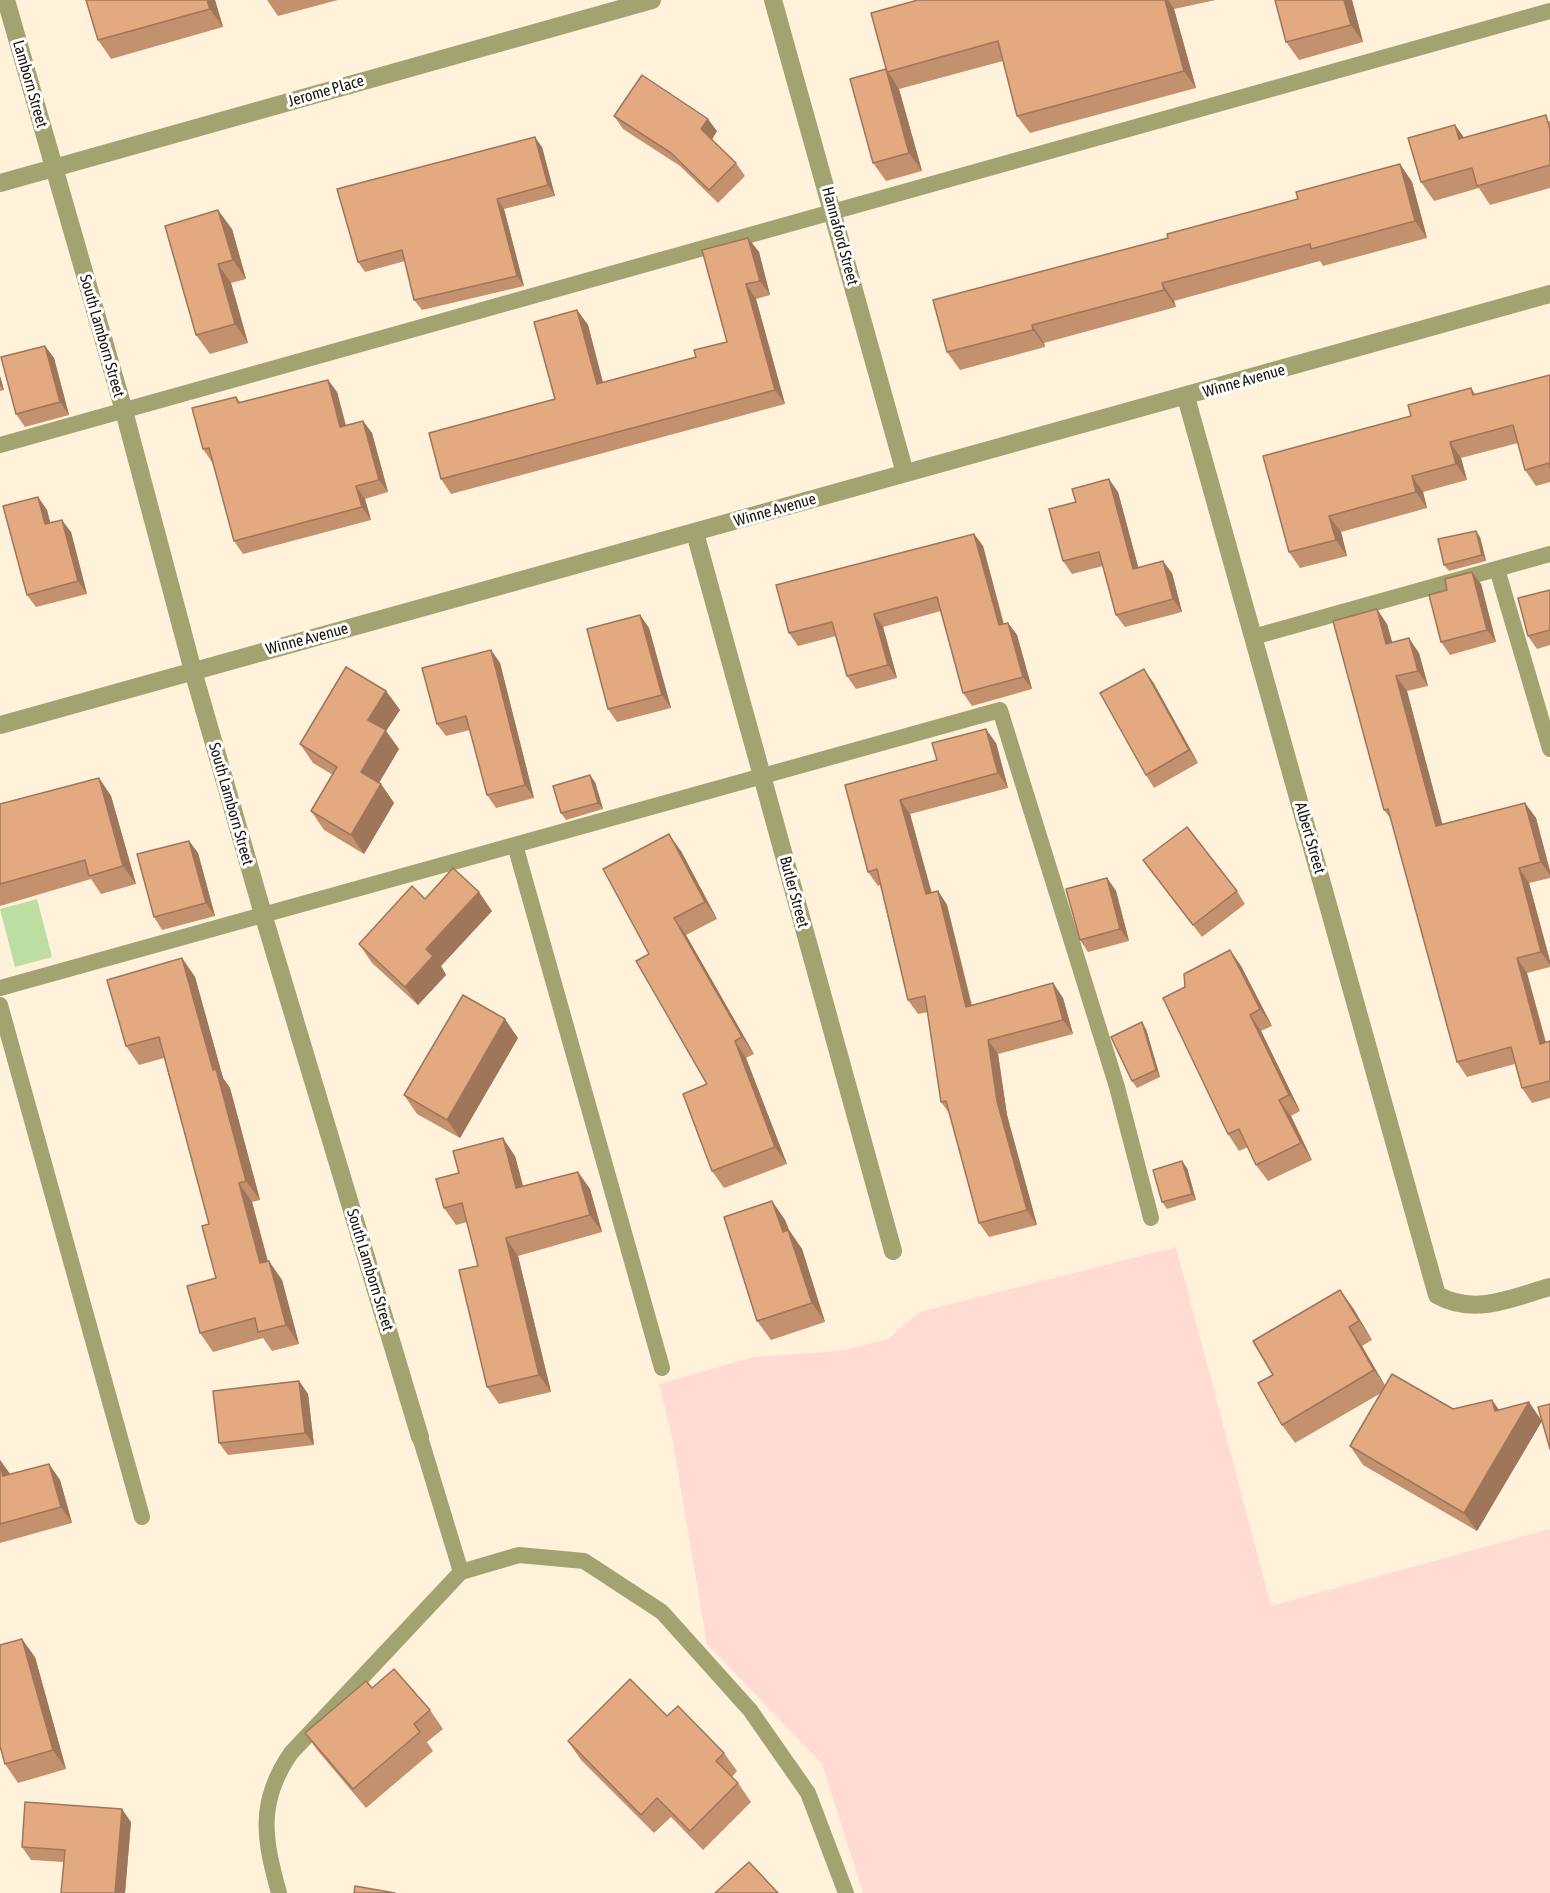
<!DOCTYPE html>
<style>
body{margin:0}
canvas{display:block;background:#fff1da}
</style>
<canvas width="1550" height="1893"></canvas>
<script>
const ctx = document.querySelector('canvas').getContext('2d');
ctx.lineJoin = 'round';
function paint(path, color) { ctx.fillStyle = color; ctx.fill(path, 'evenodd'); }
function trace(path, color, width, dash) { ctx.strokeStyle = color; ctx.lineWidth = width; ctx.lineCap = dash ? 'butt' : 'round'; ctx.setLineDash(dash || []); ctx.stroke(path); }
function write(font, color, halo, rows, align = 'center') {
  ctx.font = font + ' "Asap Condensed",sans-serif'; ctx.lineWidth = 6; ctx.setLineDash([]); ctx.textBaseline = 'middle'; ctx.strokeStyle = halo; ctx.fillStyle = color; for (const [text, x, y, turn = 0] of rows) {
    ctx.save(); ctx.translate(x, y); ctx.rotate((+turn || 0) * Math.PI / 180); ctx.textAlign = isNaN(turn) ? turn : align; if (halo) ctx.strokeText(text, 0, 0); ctx.fillText(text, 0, 0); ctx.restore();
  }
}
paint(new Path2D(`
 M 1176,1247 L 1271,1606 L 1550,1529 L 1550,1893 L 863,1893 L 822,1764 L 707,1644 L 672,1437 L 659,1384 L 754,1357 L 840,1351 L 888,1339 L 920,1312 Z`), '#ffdbd4');
paint(new Path2D(`
 M 37,899 L 52,957 L 15,967 L 0,909 Z`), '#bcdea3');
trace(new Path2D(`
 M 0,445 L 1550,11
 M 1497,569 L 1550,749
 M 1253,637 L 1550,554
 M 515,845 L 662,1368
 M 0,988 L 1000,710 L 1117,1087 L 1151,1218
 M 0,1005 L 142,1517
 M 420,1437 L 461,1572
 M 279,1893 C 264,1839 257,1802 291,1753 L 461,1572 L 519,1555 L 584,1561 L 662,1612 L 750,1710 L 808,1793 L 846,1893`), '#a3a372', 16);
trace(new Path2D(`
 M 6,0 L 124,411 L 193,671 L 263,914 L 420,1437
 M 773,0 L 905,473
 M 0,183 L 652,0
 M 1186,397 L 1437,1295 C 1475,1316 1511,1298 1550,1287
 M 695,533 L 893,1251
 M 0,725 L 1550,294`), '#a3a372', 18);
paint(new Path2D(`
 M 215,0 L 223,27 L 111,59 L 98,40 Z
 M 267,0 L 338,0 L 278,16 Z
 M 918,0 L 1216,0 L 1174,9 L 1196,88 L 1030,133 L 1017,116 L 1003,61 L 899,89 L 922,171 L 886,181 L 873,163 L 886,69 Z
 M 1275,0 L 1352,0 L 1363,42 L 1299,60 L 1286,42 Z
 M 614,116 L 717,131 L 712,140 L 736,163 L 745,176 L 718,203 L 680,166 L 623,129 Z
 M 1550,121 L 1550,188 L 1490,205 L 1479,188 L 1434,201 L 1421,182 L 1455,125 L 1464,138 Z
 M 542,147 L 555,196 L 504,209 L 524,286 L 422,310 L 414,300 L 405,261 L 365,272 L 358,262 Z
 M 1400,164 L 1412,182 L 1427,238 L 1323,266 L 1320,261 L 1174,301 L 1176,307 L 1044,343 L 1045,347 L 960,370 L 947,352 L 1168,238 L 1298,199 Z
 M 165,226 L 232,229 L 246,279 L 231,283 L 248,343 L 210,354 L 196,335 Z
 M 748,238 L 759,252 L 770,295 L 756,299 L 785,404 L 451,494 L 441,479 L 555,399 L 577,310 L 588,325 L 603,382 L 696,357 L 727,342 Z
 M 45,346 L 54,358 L 69,415 L 25,427 L 16,414 Z
 M 1550,375 L 1550,482 L 1536,486 L 1525,470 L 1518,443 L 1461,458 L 1467,480 L 1423,492 L 1427,508 L 1341,532 L 1347,556 L 1300,568 L 1289,552 L 1411,416 L 1471,388 L 1476,395 Z
 M 0,376 L 4,390 L 0,391 Z
 M 328,380 L 337,392 L 346,425 L 363,421 L 372,433 L 388,492 L 365,499 L 371,520 L 243,554 L 234,541 L 213,462 L 212,462 L 203,449 L 236,397 L 240,402 Z
 M 1118,492 L 1138,567 L 1172,573 L 1182,612 L 1125,627 L 1116,615 L 1103,566 L 1072,574 L 1063,561 Z
 M 38,497 L 47,510 L 50,523 L 71,532 L 87,594 L 36,607 L 27,595 Z
 M 974,534 L 983,546 L 1004,624 L 1008,623 L 1017,635 L 1032,689 L 972,706 L 963,693 L 941,611 L 883,627 L 897,678 L 856,689 L 847,676 L 836,636 L 798,646 L 789,633 Z
 M 1480,537 L 1486,561 L 1449,571 L 1444,565 Z
 M 1472,572 L 1481,584 L 1496,642 L 1450,655 L 1441,642 L 1447,590 Z
 M 1550,590 L 1550,645 L 1537,649 L 1528,636 Z
 M 640,615 L 649,628 L 671,708 L 617,722 L 608,709 Z
 M 1387,624 L 1392,643 L 1419,653 L 1428,686 L 1407,691 L 1442,824 L 1525,803 L 1536,818 L 1550,871 L 1550,878 L 1529,883 L 1550,961 L 1550,967 L 1527,973 L 1546,1042 L 1550,1041 L 1550,1098 L 1532,1103 L 1522,1088 L 1515,1064 L 1467,1077 L 1457,1062 L 1391,819 L 1384,810 Z
 M 491,650 L 500,663 L 534,798 L 496,808 L 487,795 L 470,730 L 446,736 L 437,724 Z
 M 1153,682 L 1198,763 L 1154,788 L 1146,775 Z
 M 386,691 L 400,710 L 386,731 L 399,749 L 379,783 L 381,784 L 394,803 L 364,854 L 324,830 L 311,811 L 333,775 L 313,763 L 300,744 Z
 M 996,743 L 1008,788 L 910,814 L 931,893 L 938,891 L 947,905 L 972,1005 L 1053,983 L 1063,998 L 1073,1034 L 998,1054 L 1007,1115 L 1037,1225 L 989,1237 L 979,1223 L 949,1113 L 941,1102 L 928,1012 L 918,1014 L 908,1000 L 880,885 L 878,886 L 868,872 L 845,785 L 937,760 Z
 M 99,778 L 111,796 L 136,884 L 101,894 L 91,879 L 0,906 L 0,804 Z
 M 595,782 L 603,809 L 566,820 L 561,813 Z
 M 189,841 L 198,853 L 215,916 L 162,930 L 154,917 Z
 M 681,851 L 717,919 L 686,935 L 754,1054 L 746,1058 L 787,1164 L 724,1188 L 712,1171 L 707,1084 L 649,954 Z
 M 1143,860 L 1237,891 L 1245,904 L 1202,937 Z
 M 1107,878 L 1116,891 L 1129,941 L 1088,952 L 1080,940 Z
 M 425,899 L 492,911 L 441,966 L 446,975 L 418,1005 L 372,963 L 359,944 Z
 M 1230,950 L 1241,966 L 1272,1026 L 1261,1031 L 1300,1111 L 1291,1116 L 1312,1160 L 1268,1181 L 1256,1165 L 1248,1147 L 1239,1151 L 1228,1134 L 1185,987 Z
 M 182,958 L 195,977 L 223,1078 L 230,1088 L 260,1200 L 252,1202 L 268,1261 L 282,1280 L 299,1344 L 272,1351 L 263,1338 L 213,1352 L 200,1333 L 216,1278 L 209,1224 L 164,1058 L 139,1065 L 126,1046 Z
 M 1146,1029 L 1160,1077 L 1137,1088 L 1132,1081 Z
 M 518,1038 L 460,1138 L 417,1114 L 404,1095 Z
 M 515,1156 L 523,1186 L 578,1172 L 590,1189 L 602,1232 L 518,1256 L 551,1392 L 499,1404 L 487,1387 L 478,1266 L 467,1222 L 456,1225 L 444,1208 L 459,1173 Z
 M 1187,1168 L 1196,1200 L 1167,1209 L 1162,1202 Z
 M 772,1201 L 785,1220 L 789,1230 L 802,1249 L 825,1322 L 771,1340 L 757,1321 Z
 M 1353,1308 L 1372,1340 L 1362,1346 L 1385,1386 L 1453,1409 L 1492,1400 L 1499,1410 L 1542,1421 L 1477,1531 L 1363,1465 L 1350,1446 L 1381,1393 L 1295,1443 L 1282,1425 L 1273,1375 Z
 M 299,1381 L 308,1394 L 314,1445 L 228,1455 L 219,1443 Z
 M 0,1460 L 10,1474 L 49,1464 L 60,1480 L 72,1523 L 0,1543 Z
 M 35,1657 L 66,1769 L 18,1783 L 5,1764 Z
 M 372,1688 L 430,1710 L 443,1729 L 427,1742 L 433,1751 L 366,1808 L 318,1751 L 305,1733 Z
 M 667,1716 L 724,1753 L 737,1771 L 732,1777 L 738,1783 L 751,1802 L 703,1850 L 671,1817 L 654,1833 L 581,1760 L 568,1741 Z
 M 131,1822 L 125,1893 L 61,1893 L 64,1862 L 31,1860 L 22,1847 Z`), '#c3916e');
paint(new Path2D(`
 M 207,0 L 215,0 L 223,27 L 210,9 Z
 M 1165,0 L 1168,0 L 1174,9 L 1196,88 L 1184,71 Z
 M 1344,0 L 1352,0 L 1363,42 L 1351,25 Z
 M 886,69 L 899,89 L 922,171 L 909,153 Z
 M 708,119 L 717,131 L 710,142 L 701,129 Z
 M 1455,125 L 1468,143 L 1459,139 Z
 M 535,137 L 542,147 L 555,196 L 548,185 Z
 M 1400,164 L 1412,182 L 1427,238 L 1415,221 Z
 M 497,199 L 504,209 L 524,286 L 517,276 Z
 M 218,210 L 232,229 L 246,279 L 233,260 Z
 M 748,238 L 759,252 L 770,295 L 760,281 Z
 M 218,264 L 231,283 L 248,343 L 235,324 Z
 M 1162,283 L 1174,301 L 1176,307 L 1164,290 Z
 M 746,284 L 756,299 L 785,404 L 775,390 Z
 M 577,310 L 588,325 L 607,399 L 597,384 Z
 M 1032,325 L 1044,343 L 1045,347 L 1033,330 Z
 M 45,346 L 54,358 L 69,415 L 60,402 Z
 M 0,376 L 4,390 L 0,385 Z
 M 328,380 L 337,392 L 349,439 L 340,427 Z
 M 363,421 L 372,433 L 388,492 L 379,480 Z
 M 1450,442 L 1461,458 L 1467,480 L 1456,464 Z
 M 1412,476 L 1423,492 L 1427,508 L 1416,492 Z
 M 1109,479 L 1118,492 L 1142,581 L 1133,569 Z
 M 356,486 L 365,499 L 371,520 L 362,507 Z
 M 38,497 L 47,510 L 54,537 L 45,524 Z
 M 1329,516 L 1341,532 L 1347,556 L 1336,540 Z
 M 62,520 L 71,532 L 87,594 L 78,581 Z
 M 1476,531 L 1480,537 L 1486,561 L 1482,555 Z
 M 974,534 L 983,546 L 1007,638 L 999,625 Z
 M 1163,561 L 1172,573 L 1182,612 L 1173,599 Z
 M 1472,572 L 1481,584 L 1496,642 L 1487,630 Z
 M 1377,609 L 1387,624 L 1397,659 L 1386,644 Z
 M 874,614 L 883,627 L 897,678 L 888,665 Z
 M 640,615 L 649,628 L 671,708 L 662,695 Z
 M 1008,623 L 1017,635 L 1032,689 L 1023,677 Z
 M 1409,638 L 1419,653 L 1428,686 L 1418,671 Z
 M 491,650 L 500,663 L 534,798 L 525,785 Z
 M 1144,669 L 1153,682 L 1198,763 L 1189,750 Z
 M 1396,676 L 1407,691 L 1447,841 L 1436,826 Z
 M 386,691 L 400,710 L 386,731 L 399,749 L 374,791 L 361,772 L 368,720 Z
 M 986,729 L 996,743 L 1008,788 L 998,773 Z
 M 590,775 L 595,782 L 603,809 L 598,803 Z
 M 99,778 L 111,796 L 136,884 L 123,866 Z
 M 381,784 L 394,803 L 364,854 L 351,835 Z
 M 900,800 L 910,814 L 936,908 L 926,894 Z
 M 1525,803 L 1536,818 L 1550,871 L 1550,875 L 1541,862 Z
 M 669,834 L 681,851 L 717,919 L 705,902 Z
 M 189,841 L 198,853 L 215,916 L 206,903 Z
 M 1519,868 L 1529,883 L 1550,961 L 1550,965 L 1541,952 Z
 M 1107,878 L 1116,891 L 1129,941 L 1120,929 Z
 M 938,891 L 947,905 L 975,1021 L 966,1007 Z
 M 479,892 L 492,911 L 441,966 L 446,975 L 418,1005 L 405,987 L 426,949 Z
 M 674,918 L 686,935 L 754,1054 L 742,1037 Z
 M 1230,950 L 1241,966 L 1272,1026 L 1260,1009 Z
 M 182,958 L 195,977 L 223,1078 L 230,1088 L 260,1200 L 246,1181 L 213,1070 Z
 M 1517,958 L 1527,973 L 1550,1059 L 1540,1044 Z
 M 1053,983 L 1063,998 L 1073,1034 L 1063,1020 Z
 M 1250,1015 L 1261,1031 L 1300,1111 L 1289,1095 Z
 M 505,1019 L 518,1038 L 460,1138 L 447,1120 Z
 M 1142,1022 L 1146,1029 L 1160,1077 L 1156,1070 Z
 M 988,1040 L 998,1054 L 1007,1115 L 1037,1225 L 1027,1210 L 997,1101 Z
 M 735,1041 L 746,1058 L 787,1164 L 775,1147 Z
 M 1279,1100 L 1291,1116 L 1312,1160 L 1301,1143 Z
 M 503,1138 L 515,1156 L 528,1205 L 516,1188 Z
 M 1182,1161 L 1187,1168 L 1196,1200 L 1192,1194 Z
 M 578,1172 L 590,1189 L 602,1232 L 590,1215 Z
 M 239,1183 L 252,1202 L 273,1282 L 260,1263 Z
 M 772,1201 L 785,1220 L 789,1230 L 802,1249 L 825,1322 L 812,1303 L 783,1232 Z
 M 506,1238 L 518,1256 L 551,1392 L 539,1375 Z
 M 269,1261 L 282,1280 L 299,1344 L 286,1325 Z
 M 1340,1290 L 1353,1308 L 1372,1340 L 1359,1321 Z
 M 1349,1327 L 1362,1346 L 1387,1389 L 1374,1370 Z
 M 299,1381 L 308,1394 L 314,1445 L 305,1433 Z
 M 1492,1400 L 1505,1419 L 1495,1411 Z
 M 1529,1402 L 1542,1421 L 1477,1531 L 1464,1513 Z
 M 0,1460 L 10,1474 L 3,1476 L 0,1464 Z
 M 49,1464 L 60,1480 L 72,1523 L 61,1507 Z
 M 22,1639 L 35,1657 L 66,1769 L 53,1750 Z
 M 122,1809 L 131,1822 L 125,1893 L 115,1893 Z`), '#9f765a');
const building = new Path2D(`
 M 86,0 L 207,0 L 210,9 L 98,40 Z
 M 918,0 L 1165,0 L 1184,71 L 1017,116 L 998,41 L 887,72 L 871,13 Z
 M 1275,0 L 1344,0 L 1351,25 L 1286,42 Z
 M 886,69 L 909,153 L 873,163 L 850,79 Z
 M 642,75 L 708,119 L 701,129 L 736,163 L 709,190 L 671,153 L 614,116 Z
 M 1546,115 L 1550,130 L 1550,165 L 1477,186 L 1472,168 L 1421,182 L 1408,138 L 1455,125 L 1459,139 Z
 M 535,137 L 548,185 L 497,199 L 517,276 L 414,300 L 402,250 L 358,262 L 337,189 Z
 M 1400,164 L 1415,221 L 1311,249 L 1310,244 L 1162,283 L 1164,290 L 1032,325 L 1033,330 L 947,352 L 933,300 L 1168,238 L 1167,234 L 1298,199 L 1296,192 Z
 M 218,210 L 233,260 L 218,264 L 235,324 L 196,335 L 165,226 Z
 M 748,238 L 760,281 L 746,284 L 775,390 L 441,479 L 429,433 L 555,399 L 534,322 L 577,310 L 597,384 L 696,357 L 694,350 L 727,342 L 702,250 Z
 M 45,346 L 60,402 L 16,414 L 1,357 Z
 M 1550,375 L 1550,468 L 1549,463 L 1525,470 L 1513,425 L 1450,442 L 1456,464 L 1412,476 L 1416,492 L 1329,516 L 1336,540 L 1289,552 L 1263,456 L 1411,416 L 1408,405 L 1471,388 L 1473,395 Z
 M 328,380 L 340,427 L 363,421 L 379,480 L 356,486 L 362,507 L 234,541 L 209,448 L 203,449 L 192,408 L 236,397 L 238,403 Z
 M 1109,479 L 1133,569 L 1163,561 L 1173,599 L 1116,615 L 1099,552 L 1063,561 L 1049,509 L 1076,502 L 1072,489 Z
 M 38,497 L 45,524 L 62,520 L 78,581 L 27,595 L 3,506 Z
 M 1476,531 L 1482,555 L 1444,565 L 1438,539 Z
 M 974,534 L 999,625 L 1008,623 L 1023,677 L 963,693 L 937,597 L 874,614 L 888,665 L 847,676 L 832,622 L 789,633 L 776,585 Z
 M 1472,572 L 1487,630 L 1441,642 L 1429,595 L 1447,590 L 1445,579 Z
 M 1550,590 L 1550,630 L 1528,636 L 1518,598 Z
 M 1377,609 L 1386,644 L 1409,638 L 1418,671 L 1396,676 L 1436,826 L 1525,803 L 1541,862 L 1519,868 L 1541,952 L 1517,958 L 1540,1044 L 1550,1041 L 1550,1081 L 1522,1088 L 1511,1047 L 1457,1062 L 1388,809 L 1384,810 L 1333,621 Z
 M 640,615 L 662,695 L 608,709 L 587,629 Z
 M 491,650 L 525,785 L 487,795 L 466,716 L 437,724 L 422,668 Z
 M 346,667 L 386,691 L 368,720 L 386,730 L 361,772 L 381,784 L 351,835 L 311,811 L 337,767 L 300,744 Z
 M 1144,669 L 1189,750 L 1146,775 L 1100,693 Z
 M 986,729 L 998,773 L 900,800 L 926,894 L 938,891 L 966,1007 L 1053,983 L 1063,1020 L 988,1040 L 997,1101 L 1027,1210 L 979,1223 L 946,1101 L 941,1102 L 925,996 L 908,1000 L 877,869 L 868,872 L 845,785 L 937,760 L 932,743 Z
 M 590,775 L 598,803 L 561,813 L 553,786 Z
 M 99,778 L 123,866 L 89,876 L 85,860 L 0,884 L 0,804 Z
 M 1187,827 L 1237,891 L 1193,925 L 1143,860 Z
 M 669,834 L 705,902 L 674,918 L 742,1037 L 735,1041 L 775,1147 L 712,1171 L 683,1094 L 707,1084 L 636,961 L 649,954 L 603,869 Z
 M 189,841 L 206,903 L 154,917 L 137,854 Z
 M 453,868 L 479,892 L 426,949 L 433,956 L 405,987 L 359,944 L 412,886 L 425,899 Z
 M 1107,878 L 1120,929 L 1080,940 L 1066,889 Z
 M 1230,950 L 1260,1009 L 1250,1015 L 1289,1095 L 1279,1100 L 1301,1143 L 1256,1165 L 1239,1129 L 1228,1134 L 1163,998 L 1185,987 L 1184,974 Z
 M 182,958 L 213,1070 L 216,1069 L 246,1181 L 239,1183 L 260,1263 L 269,1261 L 286,1325 L 258,1332 L 255,1318 L 200,1333 L 187,1286 L 216,1278 L 202,1226 L 209,1224 L 159,1037 L 126,1046 L 107,980 Z
 M 463,995 L 505,1019 L 447,1120 L 404,1095 Z
 M 1142,1022 L 1156,1070 L 1132,1081 L 1111,1037 Z
 M 503,1138 L 516,1188 L 578,1172 L 590,1215 L 506,1238 L 539,1375 L 487,1387 L 459,1270 L 478,1266 L 462,1203 L 444,1208 L 436,1179 L 459,1173 L 453,1151 Z
 M 1182,1161 L 1192,1194 L 1162,1202 L 1153,1170 Z
 M 772,1201 L 783,1232 L 788,1230 L 812,1303 L 757,1321 L 724,1217 Z
 M 1340,1290 L 1359,1321 L 1349,1327 L 1374,1370 L 1282,1425 L 1258,1383 L 1273,1375 L 1253,1341 Z
 M 1392,1374 L 1453,1409 L 1492,1400 L 1495,1411 L 1529,1402 L 1464,1513 L 1350,1446 Z
 M 299,1381 L 305,1433 L 219,1443 L 213,1391 Z
 M 1550,1404 L 1550,1449 L 1538,1407 Z
 M 0,1464 L 3,1476 L 49,1464 L 61,1507 L 0,1524 Z
 M 22,1639 L 53,1750 L 5,1764 L 0,1746 L 0,1645 Z
 M 394,1669 L 430,1710 L 414,1724 L 420,1732 L 353,1789 L 305,1733 L 366,1681 L 372,1688 Z
 M 630,1679 L 667,1716 L 678,1706 L 724,1753 L 716,1761 L 738,1783 L 690,1831 L 657,1798 L 641,1815 L 568,1741 Z
 M 25,1802 L 122,1809 L 115,1893 L 61,1893 L 65,1850 L 22,1847 Z
 M 749,1862 L 778,1893 L 715,1893 Z
 M 355,1886 L 395,1893 L 354,1893 Z`);
paint(building, '#e3a980');
trace(building, '#9f765a', 1.5);
write('16px', '#19140c', '#fff', [
 ["Lamborn Street",30,84,74],
 ["Jerome Place",326,91,-16],
 ["Hannaford Street",840,236,75],
 ["South Lamborn Street",102,336,74],
 ["Winne Avenue",1244,381,-16],
 ["Winne Avenue",775,510,-16],
 ["Winne Avenue",307,639,-15],
 ["South Lamborn Street",231,804,74],
 ["Albert Street",1310,838,74],
 ["Butler Street",794,892,75],
 ["South Lamborn Street",370,1270,73]
]);
</script>
